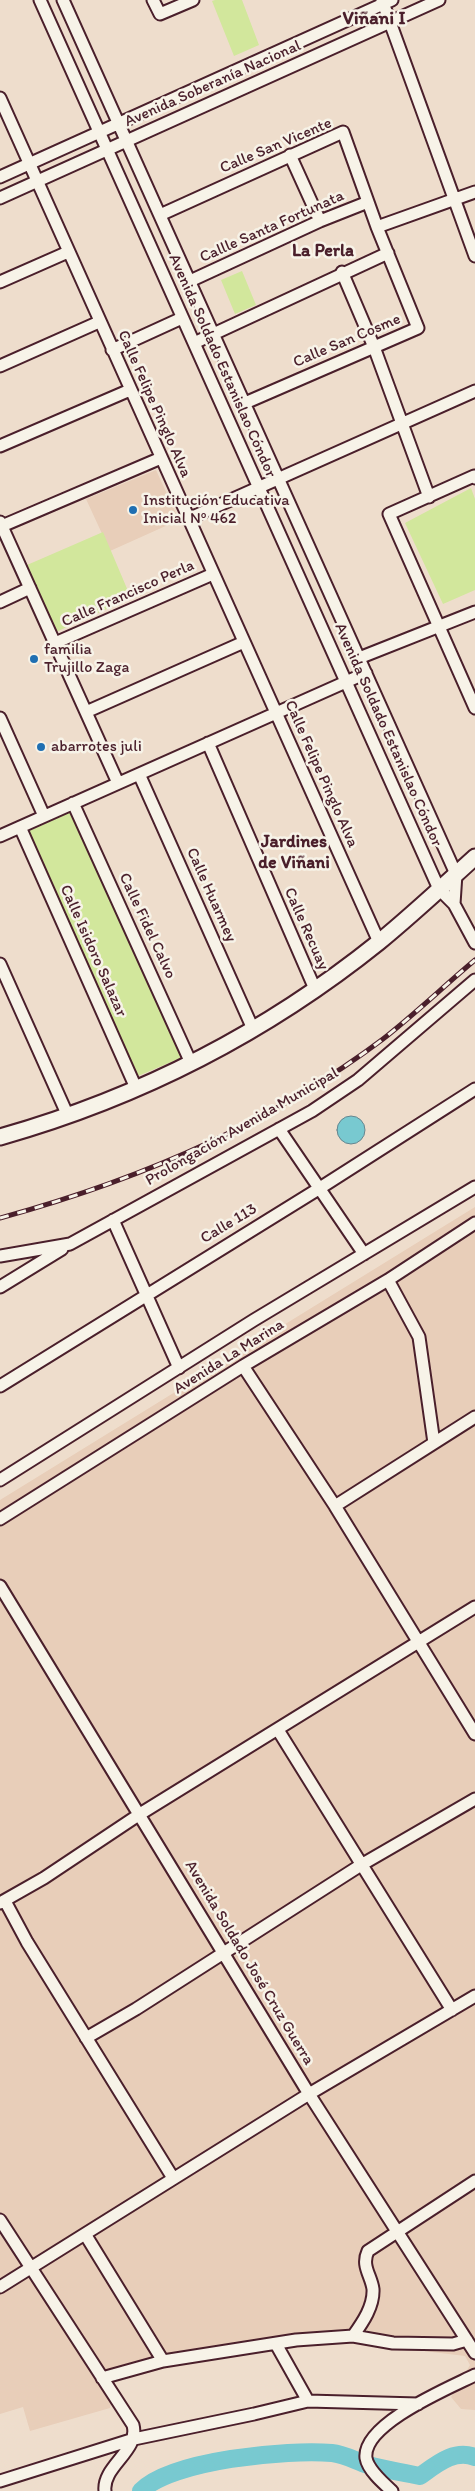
<!DOCTYPE html>
<meta charset="utf-8">
<style>
body{margin:0}
canvas{display:block;background:#edc}
</style>
<canvas width="475" height="2491"></canvas>
<script>
const ctx = document.querySelector('canvas').getContext('2d');
ctx.lineJoin = 'round';
function paint(path, color) { ctx.fillStyle = color; ctx.fill(path, 'evenodd'); }
function trace(path, color, width, dash) { ctx.strokeStyle = color; ctx.lineWidth = width; ctx.lineCap = dash ? 'butt' : 'round'; ctx.setLineDash(dash || []); ctx.stroke(path); }
function write(font, color, halo, rows, align = 'center') {
  ctx.font = font + ' Itim,sans-serif'; ctx.lineWidth = 5; ctx.setLineDash([]); ctx.textBaseline = 'middle'; ctx.strokeStyle = halo; ctx.fillStyle = color; for (const [text, x, y, turn = 0] of rows) {
    ctx.save(); ctx.translate(x, y); ctx.rotate((+turn || 0) * Math.PI / 180); ctx.textAlign = isNaN(turn) ? turn : align; if (halo) ctx.strokeText(text, 0, 0); ctx.fillText(text, 0, 0); ctx.restore();
  }
}
paint(new Path2D(`
 M 156,470 L 179,520 L 110,551 L 86,499 Z
 M 475,1207 L 475,2410 L 461,2409 L 451,2397 L 470,2365 L 465,2356 L 366,2344 L 320,2342 L 210,2357 L 115,2381 L 110,2408 L 30,2431 L 23,2407 L 0,2414 L 0,1500 Z`), '#e8ceb9');
paint(new Path2D(`
 M 215,0 L 242,0 L 259,45 L 234,56 L 212,1 Z
 M 242,271 L 256,305 L 235,314 L 221,280 Z
 M 471,488 L 475,499 L 475,590 L 443,604 L 405,523 Z
 M 103,532 L 131,598 L 56,632 L 27,565 Z
 M 71,812 L 183,1057 L 138,1076 L 29,831 Z`), '#d2e79c');
const water = new Path2D(`
 M337 1130a14 14 0 1 1 28 0a14 14 0 1 1-28 0Z`);
paint(water, '#78c9d0');
trace(water, '#66858e', 1);
trace(new Path2D(`
 M 141,2491 C 171,2460 288,2449 332,2453 C 344,2454 356,2461 368,2465 C 385,2470 403,2472 420,2476 C 437,2464 454,2449 475,2457`), '#78c9d0', 18);
const minor = new Path2D(`
 M 40,0 L 439,889 L 454,904 L 475,943
 M 63,0 L 456,874 L 454,904
 M 153,0 L 160,14 L 193,0
 M 382,0 L 475,256
 M 0,98 L 379,942
 M 290,155 L 320,221
 M 0,177 L 392,0
 M 0,198 L 439,0
 M 160,215 L 343,132 L 377,227 L 418,328 L 245,403
 M 377,227 L 475,192
 M 342,272 L 374,347 L 429,497
 M 190,281 L 320,221 L 368,202
 M 0,282 L 68,252
 M 194,343 L 388,253
 M 112,350 L 182,318
 M 0,366 L 99,322
 M 0,446 L 130,390
 M 475,478 L 474,476 L 389,514 L 475,708
 M 188,519 L 475,391
 M 0,522 L 118,783
 M 2,526 L 161,458
 M 0,602 L 30,588
 M 55,643 L 213,574
 M 359,658 L 475,612
 M 86,712 L 244,642
 M 0,718 L 44,816
 M 208,743 L 315,989
 M 139,774 L 253,1029
 M 73,803 L 191,1063
 M 20,827 L 136,1088
 M 0,836 L 366,673
 M 0,964 L 68,1116
 M 279,1129 L 364,1254
 M 113,1220 L 179,1368
 M 0,1256 L 70,1244 L 312,1111 L 358,1080 L 475,980
 M 388,1280 L 419,1337 L 434,1443
 M 0,1287 L 62,1249
 M 243,1366 L 335,1506 L 475,1734
 M 0,1386 L 320,1188 L 475,1089
 M 0,1480 L 254,1320 L 475,1187
 M 335,1506 L 475,1417
 M 0,1519 L 243,1366 L 388,1280 L 475,1223
 M 0,1586 L 309,2094 L 475,2353
 M 278,1730 L 452,2010
 M 5,1901 L 27,1942 L 173,2178
 M 0,1903 L 44,1878 L 140,1814 L 475,1607
 M 86,2038 L 136,2009 L 361,1865 L 475,1799
 M 0,2220 L 133,2425 C 140,2451 102,2466 105,2491
 M 85,2234 L 163,2361
 M 0,2287 L 309,2094 L 475,1996
 M 353,2336 C 363,2322 374,2306 373,2289 C 371,2275 361,2266 368,2251 L 475,2181
 M 276,2344 L 308,2401 L 418,2404
 M 102,2378 L 163,2361 L 296,2340 L 353,2336 L 393,2343 L 453,2344 L 467,2340
 M 0,2481 L 134,2439 L 254,2414 L 308,2401
 M 392,2491 C 383,2483 368,2470 366,2458 C 362,2424 449,2388 475,2375`);
const major = new Path2D(`
 M 0,1137 C 138,1098 267,1032 379,942 C 412,915 443,886 475,857`);
trace(minor, '#4a1f2b', 15);
trace(major, '#4a1f2b', 19);
trace(minor, '#f7f3e8', 11);
trace(major, '#f7f3e8', 15);
const rail = new Path2D(`
 M 0,1218 C 136,1181 270,1124 383,1039 C 415,1014 444,986 475,960`);
trace(rail, '#4a1f2b', 5);
trace(rail, '#f7f3e8', 3, [9]);
for (const [x, y, r, color] of [
 [133,510,5,"#1f6fb2"],
 [34,659,5,"#1f6fb2"],
 [41,747,5,"#1f6fb2"]
]) { const dot = new Path2D(); dot.arc(x, y, r, 0, 2 * Math.PI); ctx.fillStyle = color; ctx.fill(dot); trace(dot, '#f7f3e8', 2); }
write('16px', '#4a1f2b', '#f7f3e8', [
 ["Avenida Soberanía Nacional",213,84,-24],
 ["Calle San Vicente",276,146,-23],
 ["Callle Santa Fortunata",272,227,-24],
 ["Calle San Cosme",347,341,-23],
 ["Avenida Soldado Estanislao Cóndor",222,366,66],
 ["Calle Felipe Pinglo Alva",154,404,66],
 ["Calle Francisco Perla",128,594,-24],
 ["Avenida Soldado Estanislao Cóndor",388,735,66],
 ["Calle Felipe Pinglo Alva",321,774,66],
 ["Calle Huarmey",211,895,66],
 ["Calle Fidel Calvo",147,926,65],
 ["Calle Recuay",306,929,66],
 ["Calle Isidoro Salazar",93,951,66],
 ["Prolongación Avenida Municipal",242,1127,-30],
 ["Calle 113",229,1224,-31],
 ["Avenida La Marina",229,1357,-32],
 ["Avenida Soldado José Cruz Guerra",249,1963,59]
]);
write('16px', '#4a1f2b', '#f7f3e8', [
 ["Institución Educativa",143,501],
 ["Inicial Nº 462",143,519],
 ["familia",44,650],
 ["Trujillo Zaga",44,668],
 ["abarrotes juli",51,747]
], 'left');
write('bold 18px', '#4a1f2b', '#f7f3e8', [
 ["La Perla",323,251],
 ["Jardines",294,842],
 ["de Viñani",294,863]
]);
write('bold 19px', '#4a1f2b', '#f7f3e8', [
 ["Viñani I",374,19]
]);
</script>
